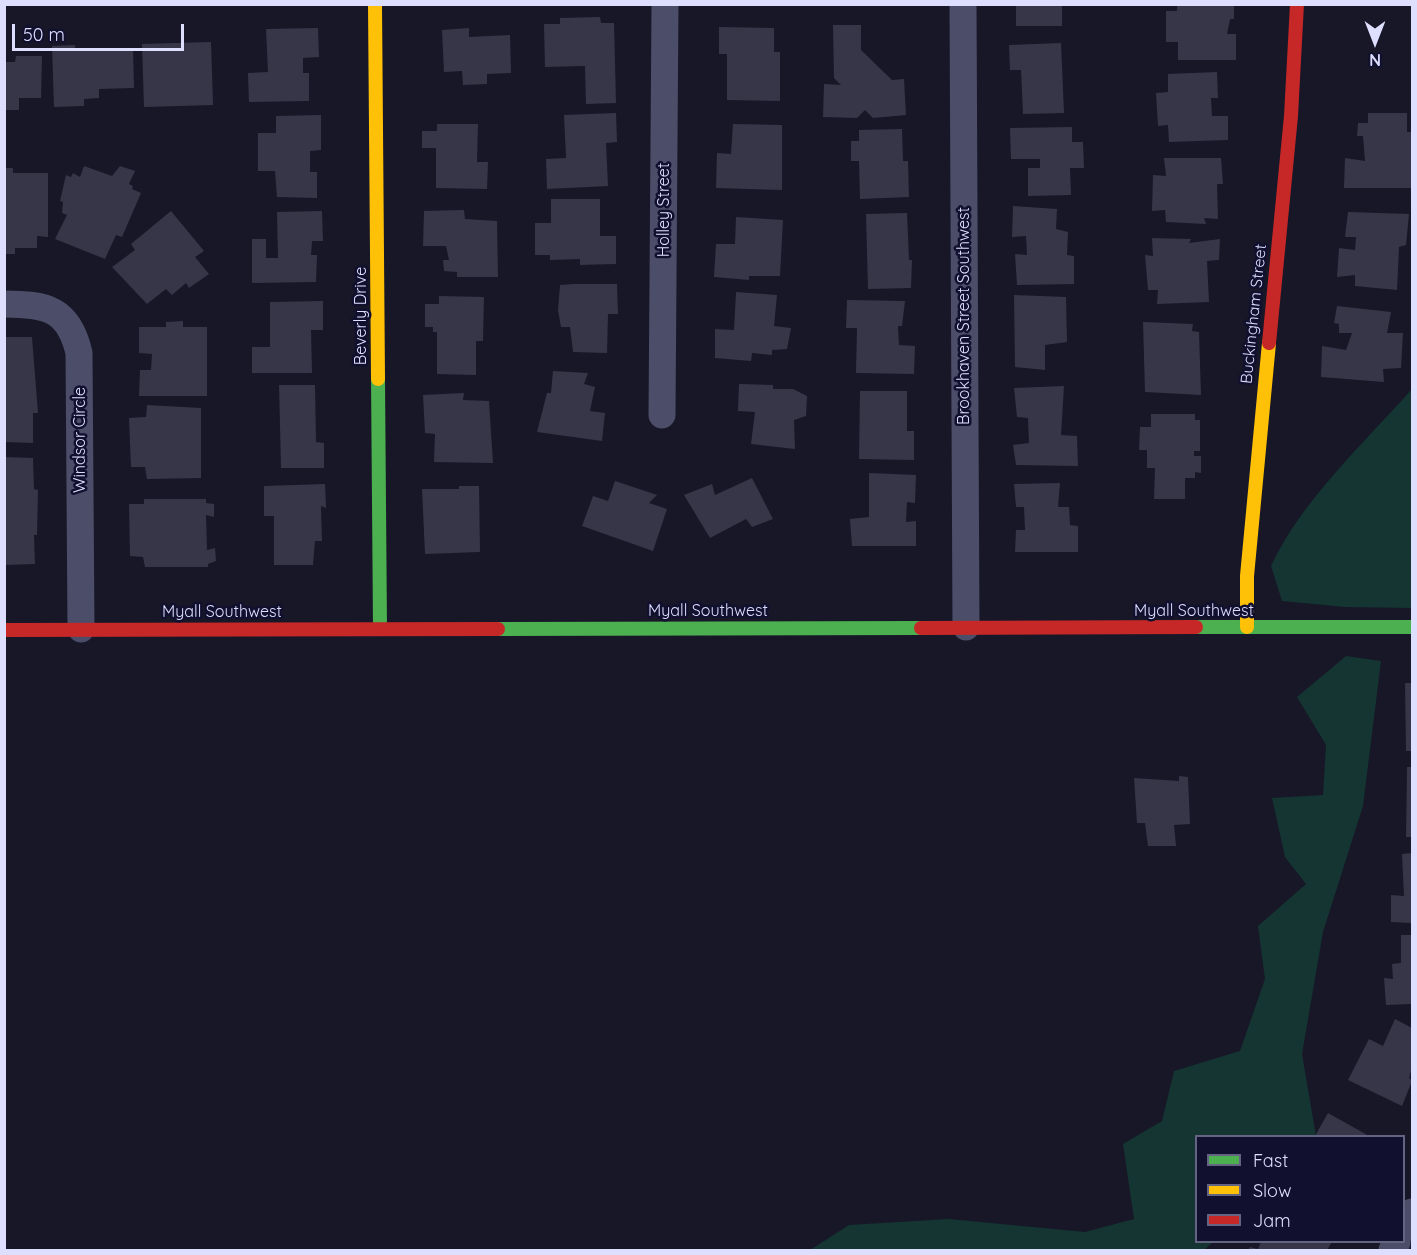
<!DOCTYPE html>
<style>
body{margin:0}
#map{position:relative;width:1417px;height:1255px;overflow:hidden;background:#171728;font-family:Quicksand,sans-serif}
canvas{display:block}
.frame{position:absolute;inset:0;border:6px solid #dedfff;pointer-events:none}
.legend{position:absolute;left:1195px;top:1135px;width:210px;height:108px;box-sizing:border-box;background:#11102f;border:2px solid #636382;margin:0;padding:8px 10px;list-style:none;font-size:18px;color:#dedfff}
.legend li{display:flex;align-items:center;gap:12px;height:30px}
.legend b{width:30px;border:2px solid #636382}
.north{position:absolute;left:1345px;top:12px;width:60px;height:60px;-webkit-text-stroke:4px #11102f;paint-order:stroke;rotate:180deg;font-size:16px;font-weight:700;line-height:24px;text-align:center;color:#dedfff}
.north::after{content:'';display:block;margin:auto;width:21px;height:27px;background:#dedfff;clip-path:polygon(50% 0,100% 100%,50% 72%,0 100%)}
.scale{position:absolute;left:12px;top:24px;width:172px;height:27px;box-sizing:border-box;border:3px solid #dedfff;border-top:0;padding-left:8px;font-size:18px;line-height:21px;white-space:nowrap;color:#dedfff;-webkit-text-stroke:4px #11102f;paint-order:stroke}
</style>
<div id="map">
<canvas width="1417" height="1255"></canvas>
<div class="frame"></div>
<ul class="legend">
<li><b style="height:8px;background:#4caf50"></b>Fast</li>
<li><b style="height:8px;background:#ffc107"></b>Slow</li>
<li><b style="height:8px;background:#c62828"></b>Jam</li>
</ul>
<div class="north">N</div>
<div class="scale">50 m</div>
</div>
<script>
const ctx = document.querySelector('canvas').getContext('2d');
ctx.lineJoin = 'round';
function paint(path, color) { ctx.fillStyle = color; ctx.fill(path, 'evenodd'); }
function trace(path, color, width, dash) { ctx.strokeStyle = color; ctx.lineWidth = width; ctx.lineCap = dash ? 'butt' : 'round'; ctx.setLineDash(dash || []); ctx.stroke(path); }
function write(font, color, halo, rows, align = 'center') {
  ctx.font = font + ' Quicksand,sans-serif'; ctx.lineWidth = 5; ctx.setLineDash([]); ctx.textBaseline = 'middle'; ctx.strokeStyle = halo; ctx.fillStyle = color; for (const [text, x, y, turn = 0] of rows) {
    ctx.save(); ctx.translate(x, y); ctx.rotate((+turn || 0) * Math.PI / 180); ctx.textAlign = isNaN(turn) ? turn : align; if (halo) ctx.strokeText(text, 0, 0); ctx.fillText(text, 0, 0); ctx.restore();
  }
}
paint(new Path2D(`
 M 1412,389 L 1412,608 L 1345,607 L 1282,601 L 1271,566 C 1301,501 1364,443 1412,389 Z
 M 1346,656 L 1381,661 L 1363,806 L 1323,932 L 1302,1054 L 1316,1136 L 1196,1136 L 1196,1242 L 1213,1242 L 1204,1250 L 810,1250 L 849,1225 L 949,1219 L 1085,1232 L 1134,1219 L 1123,1144 L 1162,1121 L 1174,1071 L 1240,1051 L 1265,979 L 1258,926 L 1306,884 L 1285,857 L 1272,798 L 1323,795 L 1326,745 L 1297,697 Z`), '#143531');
paint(new Path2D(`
 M 1016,4 L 1062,4 L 1062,26 L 1016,26 Z
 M 1177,4 L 1234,4 L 1234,19 L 1230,19 L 1227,34 L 1236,34 L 1236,60 L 1178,60 L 1178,42 L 1166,42 L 1166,11 L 1177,11 Z
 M 600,17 L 601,23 L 614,23 L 616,103 L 586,104 L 585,66 L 545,67 L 544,24 L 560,24 L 560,18 Z
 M 833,25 L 861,25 L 861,50 L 892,80 L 904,79 L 906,115 L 873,118 L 865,110 L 857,118 L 823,117 L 824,84 L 841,85 L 834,78 Z
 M 719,27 L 774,28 L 774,52 L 780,52 L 780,101 L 727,100 L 727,54 L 719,54 Z
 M 318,28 L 319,57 L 303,58 L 303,73 L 309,73 L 309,101 L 249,102 L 248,73 L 268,72 L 266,29 Z
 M 469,28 L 469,37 L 510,35 L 511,73 L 487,74 L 487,84 L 463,85 L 462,71 L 444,72 L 442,30 Z
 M 211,42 L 213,105 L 144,107 L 142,44 Z
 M 1061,43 L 1064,113 L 1023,114 L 1021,70 L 1010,70 L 1009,45 Z
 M 75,45 L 75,51 L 133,49 L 134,88 L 99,89 L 99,98 L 84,99 L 84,106 L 54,107 L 52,46 Z
 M 16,56 L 42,56 L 41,98 L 19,98 L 19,110 L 4,110 L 4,62 L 15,62 Z
 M 1217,72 L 1218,98 L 1211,98 L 1212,116 L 1228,116 L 1228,140 L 1169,142 L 1168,125 L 1158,126 L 1156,93 L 1168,92 L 1168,74 Z
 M 616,113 L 617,142 L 606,143 L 608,186 L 547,189 L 546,159 L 566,158 L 564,115 Z
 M 1368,113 L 1407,113 L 1407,132 L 1412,132 L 1412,188 L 1344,188 L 1345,158 L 1365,161 L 1363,136 L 1357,136 L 1358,123 L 1368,123 Z
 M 321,115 L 321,150 L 310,151 L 310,172 L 317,172 L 317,198 L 277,197 L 275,171 L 258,171 L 258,133 L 276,133 L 276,116 Z
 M 437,124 L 478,124 L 477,162 L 488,162 L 487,189 L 436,188 L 436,148 L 422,148 L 422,131 L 437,131 Z
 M 733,124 L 782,125 L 782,190 L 716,188 L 717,153 L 731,154 Z
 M 1072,127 L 1072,142 L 1083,142 L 1084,168 L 1070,168 L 1071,195 L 1028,196 L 1028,168 L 1040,168 L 1040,159 L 1011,159 L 1010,128 Z
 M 902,129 L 903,161 L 908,161 L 909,197 L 860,199 L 859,161 L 851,161 L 851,141 L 859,141 L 859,130 Z
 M 1164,158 L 1221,158 L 1223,184 L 1217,184 L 1218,219 L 1204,218 L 1206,224 L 1166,222 L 1165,210 L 1152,211 L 1153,175 L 1166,176 Z
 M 84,166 L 112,176 L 120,166 L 135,171 L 129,184 L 133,186 L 132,189 L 141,193 L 122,237 L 116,235 L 105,259 L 55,239 L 67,215 L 62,213 L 63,202 L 60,201 L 66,175 L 71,177 L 73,173 L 80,177 Z
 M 5,168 L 13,168 L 13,173 L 48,173 L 48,237 L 37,236 L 37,248 L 15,248 L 15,254 L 5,254 Z
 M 551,199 L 600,199 L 600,236 L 616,236 L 616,264 L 580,265 L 580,259 L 550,260 L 550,255 L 535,255 L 535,223 L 551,223 Z
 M 1013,206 L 1057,209 L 1056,229 L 1068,232 L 1067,255 L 1074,256 L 1074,284 L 1017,285 L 1015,254 L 1027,255 L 1026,236 L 1012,237 Z
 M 464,210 L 465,219 L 497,221 L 498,277 L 457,277 L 457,272 L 444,271 L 443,260 L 449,260 L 446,246 L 423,246 L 424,211 Z
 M 171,211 L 204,251 L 195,257 L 209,274 L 189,288 L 186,283 L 172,295 L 166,289 L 147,304 L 112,267 L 135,250 L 131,244 Z
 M 322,211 L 323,241 L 312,241 L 311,255 L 317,255 L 316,282 L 252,283 L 252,239 L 266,239 L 266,258 L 278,258 L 277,212 Z
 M 1348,212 L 1409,214 L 1406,245 L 1399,247 L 1397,290 L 1355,286 L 1355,275 L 1337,277 L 1339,248 L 1355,250 L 1356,237 L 1345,237 Z
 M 907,213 L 909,260 L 912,260 L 911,288 L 868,289 L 866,214 Z
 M 736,217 L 783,220 L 780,276 L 749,276 L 749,280 L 714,277 L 716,244 L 735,244 Z
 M 1152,238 L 1191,239 L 1189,243 L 1220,239 L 1219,260 L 1207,261 L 1209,302 L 1157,304 L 1158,290 L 1148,290 L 1145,255 L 1153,256 Z
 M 574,284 L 617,284 L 618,314 L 608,314 L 607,353 L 573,352 L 570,327 L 561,327 L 558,310 L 560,285 Z
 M 736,292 L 777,295 L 774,326 L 791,328 L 787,349 L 772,350 L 772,355 L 752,353 L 751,361 L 715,358 L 715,329 L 734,330 Z
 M 1014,295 L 1066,297 L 1067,342 L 1045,345 L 1045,370 L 1015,367 Z
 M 439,296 L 484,297 L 483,341 L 476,341 L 476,375 L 437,374 L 437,332 L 433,332 L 433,327 L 425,327 L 425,304 L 439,304 Z
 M 847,300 L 905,301 L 902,326 L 898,326 L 899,345 L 915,346 L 914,374 L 856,373 L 857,328 L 846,328 Z
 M 323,301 L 323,330 L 311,330 L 312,373 L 252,373 L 252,347 L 270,347 L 270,302 Z
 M 1337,306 L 1391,312 L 1387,333 L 1403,333 L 1401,368 L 1383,369 L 1384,382 L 1321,377 L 1322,346 L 1346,350 L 1352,333 L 1339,333 L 1339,324 L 1334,323 Z
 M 183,321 L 183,327 L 207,327 L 207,396 L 139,396 L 140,370 L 151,370 L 152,354 L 139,353 L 139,327 L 166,327 L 166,322 Z
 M 1143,322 L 1193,324 L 1192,331 L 1199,332 L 1201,395 L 1145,392 Z
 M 4,337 L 32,337 L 38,413 L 33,413 L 33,443 L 4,442 Z
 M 553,371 L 588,373 L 584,384 L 595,387 L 590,411 L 605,413 L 602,441 L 537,432 L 547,393 L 551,393 Z
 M 739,384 L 773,385 L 773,389 L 793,389 L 807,396 L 806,416 L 794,420 L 795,449 L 751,444 L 755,412 L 738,411 Z
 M 279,385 L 315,385 L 316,442 L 324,443 L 324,468 L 281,468 Z
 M 1064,386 L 1061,435 L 1077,436 L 1078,466 L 1016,465 L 1013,445 L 1029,443 L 1028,418 L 1017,417 L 1014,388 Z
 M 860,391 L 907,391 L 907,431 L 914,431 L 914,460 L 859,459 Z
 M 464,393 L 463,400 L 489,401 L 493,463 L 434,462 L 435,434 L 425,433 L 423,395 Z
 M 147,405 L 201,408 L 201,478 L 147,479 L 145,467 L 131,467 L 129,418 L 146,417 Z
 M 1151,414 L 1195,414 L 1195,420 L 1200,420 L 1200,451 L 1194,451 L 1194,456 L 1201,456 L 1201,473 L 1195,472 L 1195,478 L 1185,478 L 1185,499 L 1154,499 L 1155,468 L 1147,468 L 1147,450 L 1139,450 L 1140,427 L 1151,427 Z
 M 4,457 L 33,458 L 34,489 L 38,490 L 37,535 L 34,535 L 35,564 L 4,565 Z
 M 869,473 L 916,475 L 915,503 L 907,502 L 906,522 L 916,521 L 916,546 L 852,546 L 850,519 L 869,517 Z
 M 752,478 L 773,519 L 752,527 L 746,519 L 710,538 L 684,495 L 712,484 L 715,495 Z
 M 615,481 L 657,495 L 649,503 L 667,509 L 653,551 L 582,526 L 593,496 L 608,501 Z
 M 1060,483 L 1058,507 L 1069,507 L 1070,525 L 1078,526 L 1078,552 L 1015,552 L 1016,530 L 1025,530 L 1024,507 L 1016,507 L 1014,484 Z
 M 325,484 L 326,508 L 321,506 L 322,541 L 315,541 L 313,565 L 274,565 L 274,516 L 264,516 L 264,486 Z
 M 459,486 L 479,486 L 480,552 L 425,554 L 422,489 L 459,489 Z
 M 144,499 L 206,499 L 206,503 L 214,504 L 214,517 L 206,515 L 207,550 L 215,548 L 216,561 L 208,564 L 208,567 L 145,567 L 143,557 L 130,556 L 129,504 L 144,504 Z
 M 1405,683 L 1412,683 L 1412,751 L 1406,751 Z
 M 1407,767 L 1412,767 L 1412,837 L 1406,837 Z
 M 1179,776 L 1188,777 L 1190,824 L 1174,825 L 1176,846 L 1148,846 L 1145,823 L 1137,823 L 1134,778 L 1179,781 Z
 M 1412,853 L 1412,923 L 1391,922 L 1391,895 L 1404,896 L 1402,854 Z
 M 1401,935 L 1412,935 L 1412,1004 L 1386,1005 L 1384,978 L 1393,979 L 1392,964 L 1401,963 Z
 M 1395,1019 L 1412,1028 L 1412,1067 L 1409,1078 L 1412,1081 L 1402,1106 L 1348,1080 L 1369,1039 L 1383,1046 Z
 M 1328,1113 L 1369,1136 L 1315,1136 Z
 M 1261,1242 L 1332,1242 L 1327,1250 L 1248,1250 L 1250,1247 L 1258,1249 Z`), '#373649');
trace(new Path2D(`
 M 963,4 L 966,627
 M 4,304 C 47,304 69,309 79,353 L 81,629
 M 662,415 L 665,4
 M 1404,1229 L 1412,1212
 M 1392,1250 L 1397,1242`), '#4c4e69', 27);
trace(new Path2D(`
 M 378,379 L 380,628
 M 1196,627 L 1412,627
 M 498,629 L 921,628`), '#4caf50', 14);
trace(new Path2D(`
 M 375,4 L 378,379
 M 1247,627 L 1247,576 L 1269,343`), '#ffc107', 14);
trace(new Path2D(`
 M 1269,343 L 1291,116 L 1297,4
 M 921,628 L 1196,627
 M 4,630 L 498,629`), '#c62828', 14);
write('16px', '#dedfff', '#11102f', [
 ["Holley Street",664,210,-90],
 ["Buckingham Street",1254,314,-84],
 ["Beverly Drive",361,316,-90],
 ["Brookhaven Street Southwest",964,316,-90],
 ["Windsor Circle",80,440,-90],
 ["Myall Southwest",708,611],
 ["Myall Southwest",1194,611],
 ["Myall Southwest",222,612]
]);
</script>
